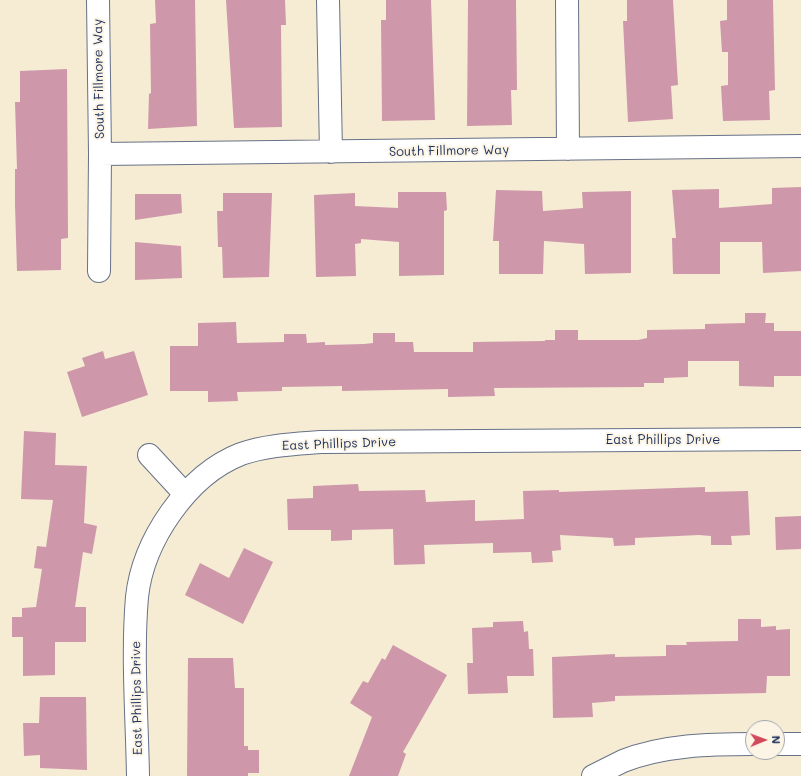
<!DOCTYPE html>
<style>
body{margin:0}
#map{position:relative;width:801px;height:776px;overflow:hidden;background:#f5ecd3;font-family:Mali,sans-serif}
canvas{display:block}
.north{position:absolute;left:745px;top:720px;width:40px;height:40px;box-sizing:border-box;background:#fcf5e5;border:1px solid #a2a6af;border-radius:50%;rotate:89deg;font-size:11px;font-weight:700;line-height:16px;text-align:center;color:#1b2f5e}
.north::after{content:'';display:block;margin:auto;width:14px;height:18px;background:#d1495b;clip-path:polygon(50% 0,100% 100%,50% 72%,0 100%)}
</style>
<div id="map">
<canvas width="801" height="776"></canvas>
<div class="north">N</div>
</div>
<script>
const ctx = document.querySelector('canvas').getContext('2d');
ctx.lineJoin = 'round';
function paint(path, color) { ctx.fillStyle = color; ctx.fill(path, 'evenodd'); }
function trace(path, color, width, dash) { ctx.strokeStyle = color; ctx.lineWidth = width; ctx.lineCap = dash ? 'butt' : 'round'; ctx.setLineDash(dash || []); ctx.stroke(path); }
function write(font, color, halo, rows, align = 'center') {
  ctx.font = font + ' Mali,sans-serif'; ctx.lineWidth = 4; ctx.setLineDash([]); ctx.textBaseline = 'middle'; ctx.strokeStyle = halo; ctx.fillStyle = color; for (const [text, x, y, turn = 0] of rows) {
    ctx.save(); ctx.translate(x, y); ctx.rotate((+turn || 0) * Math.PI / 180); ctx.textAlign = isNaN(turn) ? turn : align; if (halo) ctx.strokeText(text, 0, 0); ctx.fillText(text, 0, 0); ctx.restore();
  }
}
paint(new Path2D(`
 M 155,0 L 195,0 L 197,126 L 148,129 L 149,94 L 151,93 L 150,24 L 156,23 Z
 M 226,0 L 285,0 L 286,25 L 281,25 L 282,127 L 234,128 Z
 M 386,0 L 431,0 L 435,120 L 382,121 L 381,20 L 386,20 Z
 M 468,0 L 516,0 L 517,90 L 511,90 L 512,125 L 467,126 Z
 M 627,0 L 673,0 L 678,85 L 671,86 L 673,119 L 628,122 L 623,21 L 627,21 Z
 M 727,0 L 773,0 L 775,90 L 769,91 L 770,120 L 723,121 L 721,86 L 728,85 L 728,52 L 722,52 L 720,21 L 727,20 Z
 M 67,69 L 68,238 L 61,239 L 61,270 L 17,271 L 15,205 L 15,169 L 17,169 L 15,102 L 20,102 L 20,71 Z
 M 801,187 L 801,271 L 763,273 L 762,242 L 720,242 L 720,274 L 673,274 L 672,238 L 676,238 L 672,190 L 719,189 L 719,208 L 772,204 L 772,188 Z
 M 496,190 L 542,191 L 543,211 L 583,208 L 582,192 L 631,191 L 631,273 L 585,274 L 584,244 L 544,241 L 543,274 L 499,274 L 499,241 L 493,241 Z
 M 398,192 L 446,192 L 447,210 L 444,211 L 444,275 L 399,276 L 399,242 L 361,239 L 361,243 L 355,244 L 356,276 L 316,277 L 314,195 L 355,193 L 355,206 L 398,208 Z
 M 223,193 L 272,193 L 269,277 L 223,278 L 222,247 L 218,247 L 217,211 L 223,211 Z
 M 135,194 L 181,194 L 182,213 L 135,220 Z
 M 135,242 L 181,246 L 182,278 L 135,280 Z
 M 745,313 L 766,313 L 765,323 L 774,323 L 774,331 L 801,331 L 801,376 L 774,376 L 774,387 L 739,386 L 739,361 L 688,361 L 688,377 L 664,378 L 664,383 L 644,383 L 644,387 L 494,388 L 495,396 L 448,397 L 448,389 L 342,391 L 342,386 L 282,387 L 282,391 L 237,392 L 238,401 L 208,402 L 208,391 L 170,391 L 170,346 L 198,346 L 198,323 L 236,322 L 237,343 L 284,342 L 284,334 L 306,334 L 307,343 L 325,342 L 325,345 L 364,344 L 373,343 L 373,333 L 395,333 L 395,342 L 413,342 L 414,352 L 473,352 L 473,342 L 545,341 L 545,340 L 555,340 L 555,330 L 578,330 L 578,340 L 638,340 L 647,338 L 647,330 L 705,329 L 705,324 L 745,323 Z
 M 103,351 L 105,359 L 134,351 L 148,395 L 82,417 L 67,372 L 85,366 L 82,358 Z
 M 24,431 L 56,433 L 55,465 L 87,466 L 84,523 L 97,526 L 92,554 L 83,552 L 75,607 L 86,607 L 86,642 L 55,642 L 55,675 L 23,676 L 23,637 L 12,637 L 12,617 L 22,617 L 22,608 L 36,607 L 42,569 L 34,568 L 37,546 L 46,547 L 53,500 L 21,499 Z
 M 358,484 L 359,491 L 425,490 L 426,502 L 475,500 L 475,521 L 524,519 L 523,491 L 559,490 L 559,492 L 705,487 L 705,492 L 748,491 L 750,535 L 731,536 L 732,545 L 711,545 L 711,536 L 699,535 L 635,538 L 635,545 L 614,546 L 613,538 L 560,535 L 561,550 L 552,551 L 553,562 L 532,563 L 531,552 L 493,553 L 493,543 L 424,545 L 425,564 L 394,565 L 393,529 L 352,530 L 352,540 L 331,541 L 331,530 L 288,530 L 287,499 L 313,498 L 313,486 Z
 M 801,516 L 801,549 L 776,550 L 775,517 Z
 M 244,548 L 273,562 L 243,624 L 185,595 L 200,563 L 229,578 Z
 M 738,619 L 761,619 L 761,627 L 776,626 L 776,630 L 790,629 L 790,676 L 767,676 L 766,693 L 615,696 L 615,701 L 592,703 L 593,717 L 553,718 L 552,657 L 615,654 L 615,657 L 666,656 L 666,645 L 687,645 L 686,642 L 738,641 Z
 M 523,621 L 524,632 L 528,631 L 529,649 L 533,649 L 534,676 L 507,676 L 508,693 L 468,694 L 467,663 L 473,663 L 472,628 L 493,627 L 493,622 Z
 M 393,645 L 447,675 L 403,752 L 406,754 L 398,776 L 349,776 L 372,717 L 350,703 L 363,681 L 368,683 L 382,658 L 385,660 Z
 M 188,658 L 233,658 L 235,688 L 244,688 L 244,746 L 248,746 L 248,750 L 259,750 L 259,773 L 248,773 L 248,776 L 187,776 Z
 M 40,697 L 86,697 L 87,770 L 40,768 L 40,755 L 24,756 L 23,723 L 39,723 Z`), '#ce98aa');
const street = new Path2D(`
 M 98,0 L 100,154 L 801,146
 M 328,0 L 331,152
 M 567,0 L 568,149
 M 99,271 L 100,154
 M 149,455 L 185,494
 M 777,744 L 801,744
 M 138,776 C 137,718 132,655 137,597 C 143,541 187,475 241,454 C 266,445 295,444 321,442 L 801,439
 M 593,776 C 603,771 613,766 623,761 C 664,745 710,744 753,744`);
trace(street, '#677187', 24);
trace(street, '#fff', 22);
write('13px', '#1b2f5e', '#fcf5e5', [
 ["South Fillmore Way",99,79,-91],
 ["South Fillmore Way",449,151,-1],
 ["East Phillips Drive",663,440],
 ["East Phillips Drive",339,444,-2],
 ["East Phillips Drive",137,698,-91]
]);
</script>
